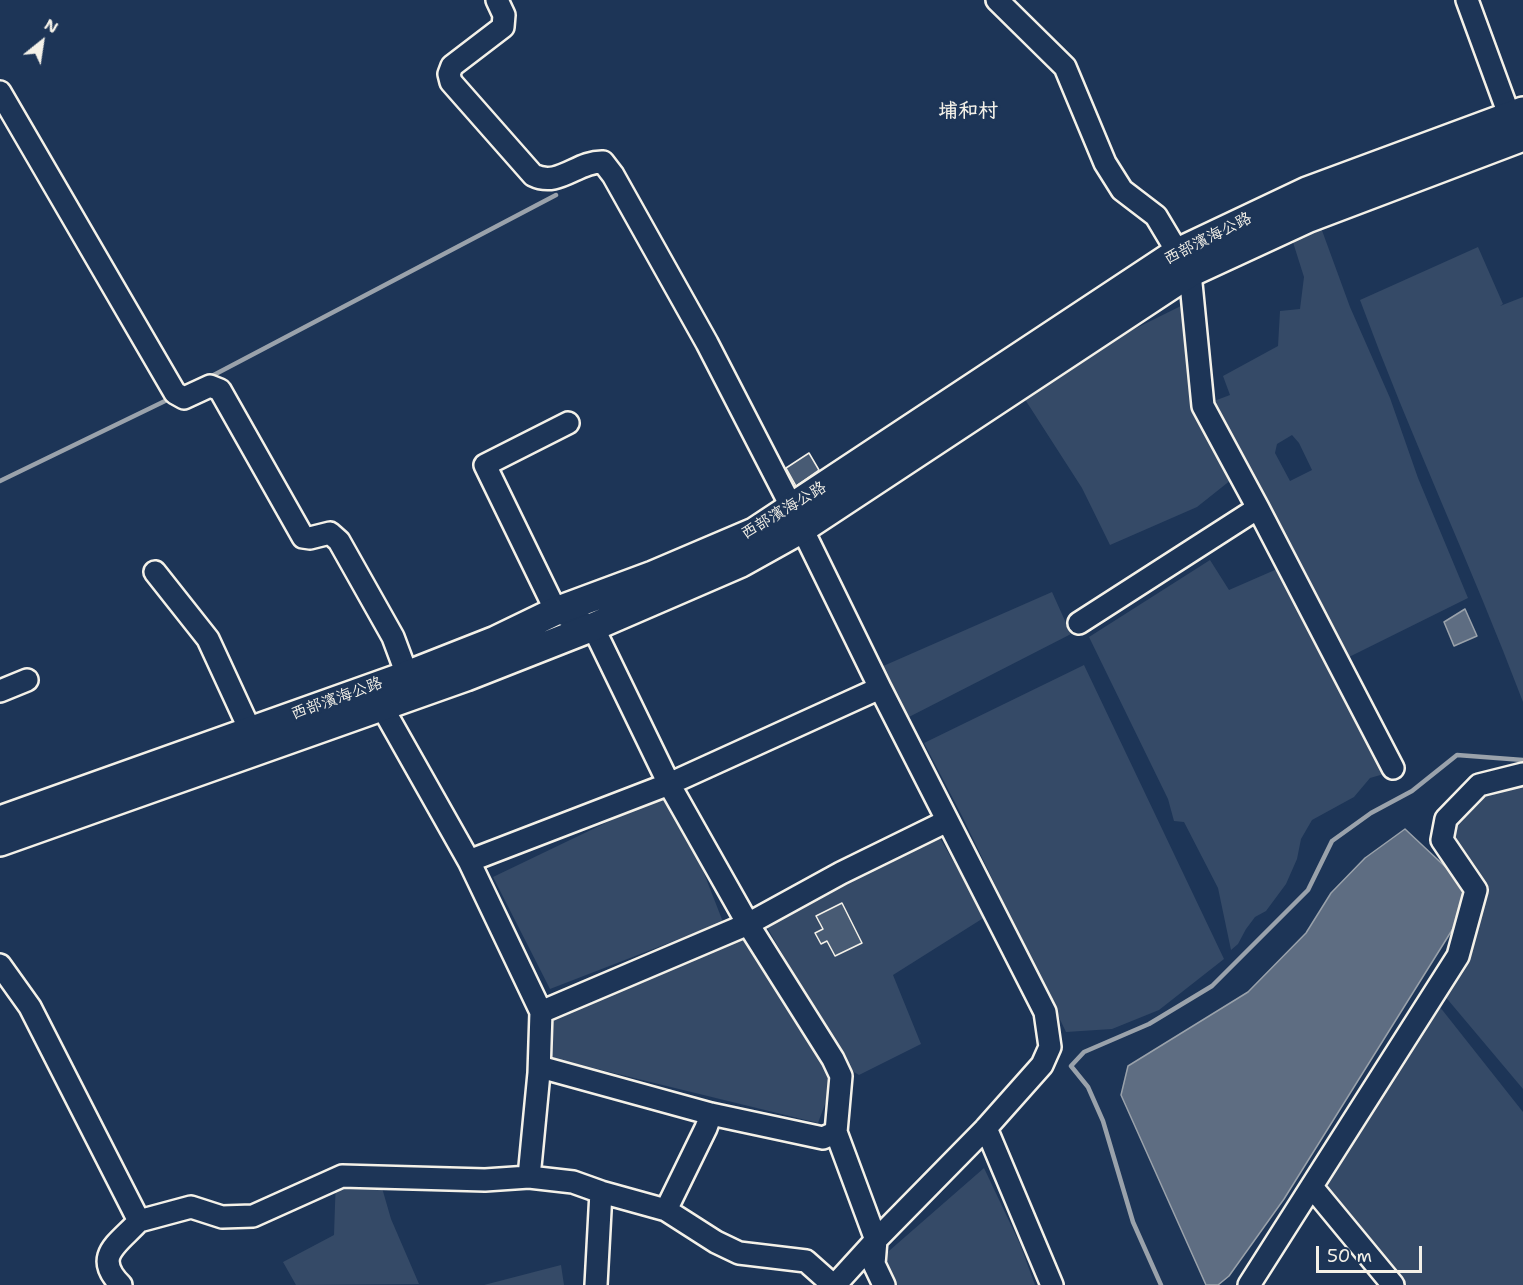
<!DOCTYPE html>
<meta charset="utf-8">
<style>
body{margin:0}
#map{position:relative;width:1523px;height:1285px;overflow:hidden;background:#1d3557;font-family:"Shantell Sans",sans-serif}
canvas{display:block}
.north{position:absolute;left:12px;top:12px;width:60px;height:60px;-webkit-text-stroke:4px #1d3557;paint-order:stroke;rotate:30deg;font-size:16px;font-weight:700;line-height:24px;text-align:center;color:#f4f1e8}
.north::after{content:'';display:block;margin:auto;width:21px;height:27px;background:#f4f1e8;clip-path:polygon(50% 0,100% 100%,50% 72%,0 100%)}
.scale{position:absolute;left:1316px;top:1246px;width:106px;height:27px;box-sizing:border-box;border:3px solid #f4f1e8;border-top:0;padding-left:8px;font-size:18px;line-height:21px;white-space:nowrap;color:#f4f1e8;-webkit-text-stroke:4px #1d3557;paint-order:stroke}
</style>
<div id="map">
<canvas width="1523" height="1285"></canvas>
<div class="north">N</div>
<div class="scale">50 m</div>
</div>
<script>
const ctx = document.querySelector('canvas').getContext('2d');
ctx.lineJoin = 'round';
function paint(path, color) { ctx.fillStyle = color; ctx.fill(path, 'evenodd'); }
function trace(path, color, width, dash) { ctx.strokeStyle = color; ctx.lineWidth = width; ctx.lineCap = dash ? 'butt' : 'round'; ctx.setLineDash(dash || []); ctx.stroke(path); }
function write(font, color, halo, rows, align = 'center') {
  ctx.font = font + ' "Shantell Sans","LXGW WenKai TC",sans-serif'; ctx.lineWidth = 5; ctx.setLineDash([]); ctx.textBaseline = 'middle'; ctx.strokeStyle = halo; ctx.fillStyle = color; for (const [text, x, y, turn = 0] of rows) {
    ctx.save(); ctx.translate(x, y); ctx.rotate((+turn || 0) * Math.PI / 180); ctx.textAlign = isNaN(turn) ? turn : align; if (halo) ctx.strokeText(text, 0, 0); ctx.fillText(text, 0, 0); ctx.restore();
  }
}
paint(new Path2D(`
 M 1320,225 L 1350,307 L 1390,398 L 1418,478 L 1468,598 L 1347,658 L 1265,506 L 1249,469 L 1214,401 L 1230,395 L 1223,376 L 1278,346 L 1280,311 L 1300,309 L 1304,277 L 1291,236 ZM 1292,435 L 1299,443 L 1312,470 L 1290,481 L 1275,453 L 1277,444 Z
 M 1478,247 L 1503,304 L 1500,306 L 1523,297 L 1523,702 C 1472,567 1410,436 1360,300 Z
 M 1189,302 L 1191,342 L 1236,476 L 1197,507 L 1110,545 L 1082,488 L 1017,387 Z
 M 1210,560 L 1229,590 L 1284,566 L 1384,774 L 1370,778 L 1354,797 L 1312,820 L 1301,839 L 1297,859 L 1286,884 L 1266,911 L 1255,917 L 1246,929 L 1238,944 L 1231,950 L 1218,888 L 1184,822 L 1174,821 L 1168,799 L 1089,637 Z
 M 1052,592 L 1071,634 L 907,718 L 881,667 Z
 M 1084,665 L 1224,959 L 1159,1010 L 1112,1029 L 1066,1032 L 962,816 L 924,743 Z
 M 1523,774 L 1523,1089 L 1438,988 L 1488,895 L 1485,886 L 1442,840 L 1479,785 Z
 M 672,791 L 723,922 L 550,989 L 493,877 Z
 M 940,838 L 985,917 L 893,975 L 921,1044 L 859,1075 L 849,1069 L 764,922 L 841,873 Z
 M 746,937 L 838,1069 L 818,1123 L 540,1055 L 550,1008 Z
 M 1432,997 L 1523,1112 L 1523,1285 L 1396,1285 L 1312,1187 Z
 M 984,1168 L 1020,1244 L 1035,1285 L 884,1285 L 874,1264 Z
 M 378,1174 L 391,1219 L 419,1284 L 296,1285 L 283,1262 L 334,1235 L 336,1176 Z
 M 561,1265 L 564,1285 L 484,1285 Z`), '#354a67');
const water = new Path2D(`
 M 1465,609 L 1477,636 L 1454,646 L 1444,622 Z
 M 1405,829 L 1453,874 L 1464,894 L 1454,927 L 1284,1199 L 1229,1276 L 1218,1285 L 1206,1285 L 1121,1095 L 1128,1066 L 1248,992 L 1306,933 L 1331,893 L 1365,858 Z`);
paint(water, '#5e6d82');
trace(water, '#9aa2ab', 1.5);
trace(new Path2D(`
 M 208,378 L 556,195
 M 0,481 L 165,401
 M 1161,1285 L 1133,1222 L 1103,1121 L 1088,1087 L 1071,1066 L 1084,1052 L 1149,1024 L 1212,986 L 1308,890 L 1332,841 L 1371,813 L 1412,791 L 1457,755 L 1523,760`), '#9aa2ab', 4.5);
const building = new Path2D(`
 M 809,453 L 819,470 L 796,486 L 786,468 Z
 M 842,903 L 862,943 L 835,956 L 827,941 L 821,944 L 815,933 L 823,929 L 816,916 Z`);
paint(building, '#485b74');
trace(building, '#f4f1e8', 1.5);
const minor = new Path2D(`
 M 497,0 L 504,15 L 503,27 L 452,66 L 449,74 L 451,82 L 533,175 C 559,188 577,161 603,162 L 613,175 L 707,343 L 792,508 L 880,688 L 1045,1012 L 1050,1047 L 1042,1065 L 986,1128 L 876,1240 L 835,1285
 M 997,0 L 1065,67 L 1105,163 L 1122,190 L 1156,216 L 1190,273 L 1203,406 L 1258,508 L 1393,768
 M 1467,0 L 1515,131
 M 0,92 L 175,393 L 184,398 L 210,386 L 220,390 L 303,537 L 310,538 L 330,533 L 339,541 L 393,637 L 412,688
 M 568,423 L 485,465 L 556,611 L 593,627 L 669,784 L 748,924 L 833,1059 L 841,1076 L 836,1132 L 876,1240 L 874,1264 L 884,1285
 M 155,572 L 208,639 L 256,743
 M 1079,623 L 1258,508
 M 0,691 L 27,680
 M 381,705 L 469,861 L 541,1012 L 539,1073 L 529,1177
 M 469,861 L 669,784 L 880,688
 M 0,965 L 30,1007 L 139,1221 L 191,1207 L 222,1217 L 253,1216 L 342,1176 L 485,1180 L 529,1177 L 573,1182 L 601,1192 L 666,1210 L 716,1242 L 739,1253 L 806,1261 L 833,1285
 M 541,1012 L 748,924 L 841,873 L 947,821
 M 540,1067 L 711,1114 L 823,1138 L 836,1132
 M 986,1128 L 1052,1285
 M 1312,1187 L 1393,1285
 M 666,1210 L 706,1128 L 711,1114
 M 121,1285 C 92,1256 118,1244 139,1221
 M 596,1285 L 601,1192
 M 1249,1285 L 1458,956 L 1476,890 L 1442,840 L 1446,819 L 1479,785 L 1523,774`);
const major = new Path2D(`
 M 0,820 L 407,675 L 496,640 L 556,611 L 653,575 L 754,532 L 1176,253 L 1307,191 L 1523,111
 M 0,842 L 466,677 L 593,627 L 741,563 L 802,529 L 1190,273 L 1309,218 L 1523,137`);
trace(minor, '#f4f1e8', 26);
trace(major, '#f4f1e8', 32);
trace(minor, '#1d3557', 21);
trace(major, '#1d3557', 27);
write('16px', '#f4f1e8', '#1d3557', [
 ["西部濱海公路",1208,239,-27],
 ["西部濱海公路",784,511,-31],
 ["西部濱海公路",337,699,-20]
]);
write('bold 20px', '#f4f1e8', '#1d3557', [
 ["埔和村",968,112]
]);
</script>
